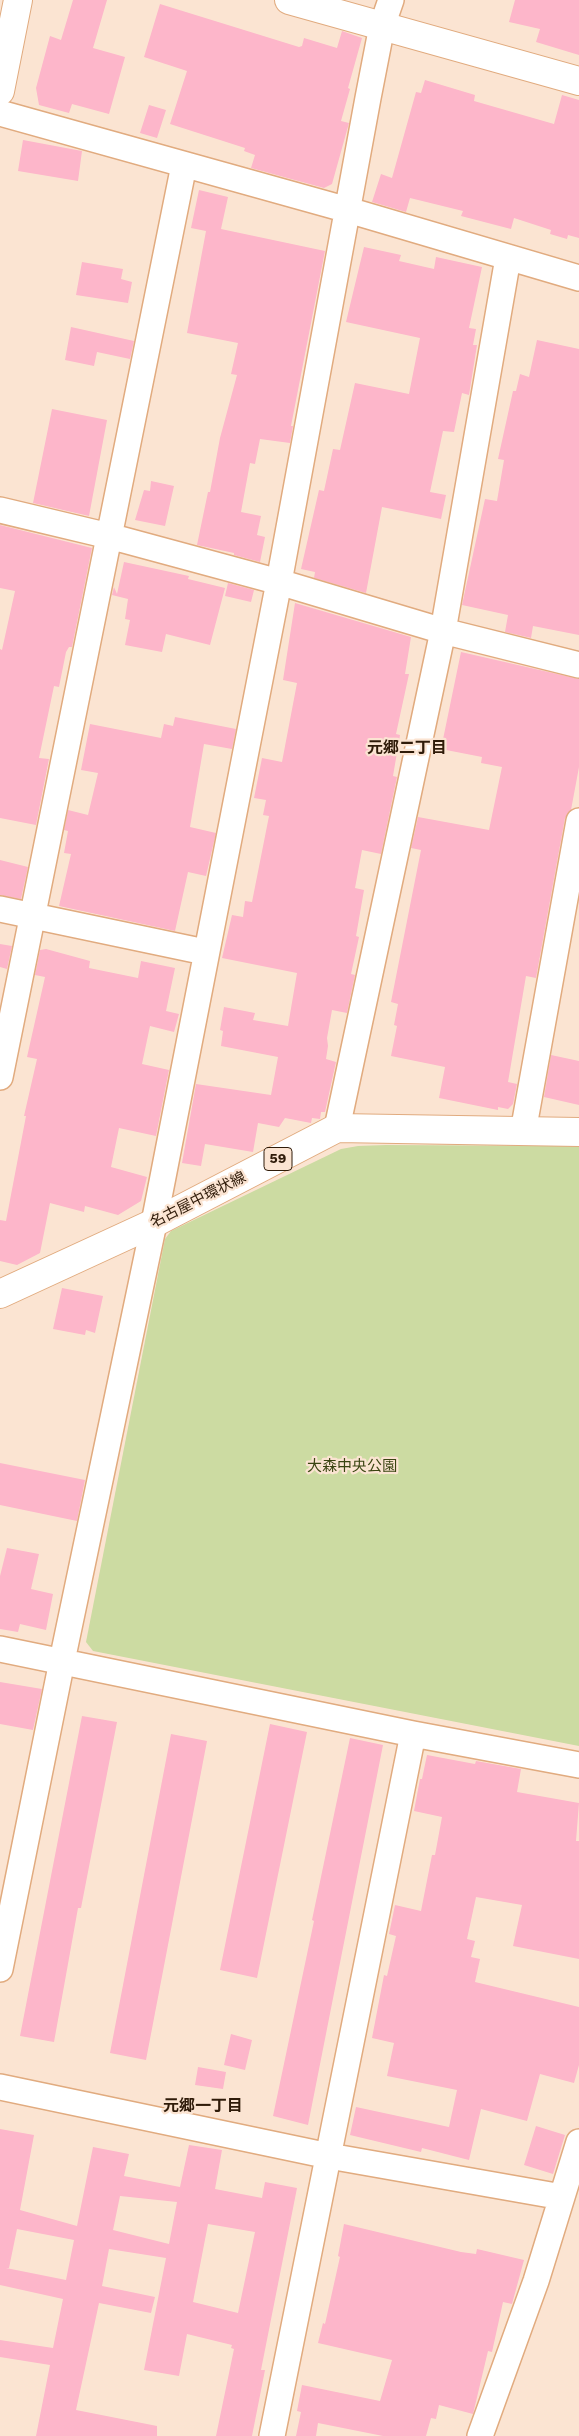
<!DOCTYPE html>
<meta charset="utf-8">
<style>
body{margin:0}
canvas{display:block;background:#fbe4d2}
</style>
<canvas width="579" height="2436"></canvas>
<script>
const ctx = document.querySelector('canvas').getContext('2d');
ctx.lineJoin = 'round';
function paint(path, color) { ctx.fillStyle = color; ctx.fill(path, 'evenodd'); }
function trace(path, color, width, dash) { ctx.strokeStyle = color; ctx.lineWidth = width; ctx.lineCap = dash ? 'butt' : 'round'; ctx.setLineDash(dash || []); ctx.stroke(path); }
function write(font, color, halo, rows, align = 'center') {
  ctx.font = font + ' "Work Sans","Noto Sans JP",sans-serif'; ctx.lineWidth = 4.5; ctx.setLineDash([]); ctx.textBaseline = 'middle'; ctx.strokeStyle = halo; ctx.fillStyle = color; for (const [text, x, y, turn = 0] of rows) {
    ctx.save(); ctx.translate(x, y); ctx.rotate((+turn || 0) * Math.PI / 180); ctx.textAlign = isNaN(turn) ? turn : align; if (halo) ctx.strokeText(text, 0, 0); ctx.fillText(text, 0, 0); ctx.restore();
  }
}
paint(new Path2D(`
 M 386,1145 L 579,1146 L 579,1746 L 93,1651 L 86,1642 L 165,1239 L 171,1231 L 341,1149 L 358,1146 Z`), '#ccdba2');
paint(new Path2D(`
 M 73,0 L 107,0 L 93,48 L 125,57 L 109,114 L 72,104 L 69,113 L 39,105 L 36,88 L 50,36 L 61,40 Z
 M 515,0 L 579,0 L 579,55 L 536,42 L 540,29 L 509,22 Z
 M 160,4 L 299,47 L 302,46 L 304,38 L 337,48 L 342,31 L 362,38 L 348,88 L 350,89 L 341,121 L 349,123 L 332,184 L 324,188 L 251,168 L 255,155 L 244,151 L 245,148 L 170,124 L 187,71 L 144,57 Z
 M 425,80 L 475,95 L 474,101 L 554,124 L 562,95 L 579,100 L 579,238 L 568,235 L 567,239 L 550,234 L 551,230 L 514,218 L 511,229 L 461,216 L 463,211 L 410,198 L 406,212 L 372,202 L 381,174 L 392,178 L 416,92 L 421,93 Z
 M 149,105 L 166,110 L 157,138 L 140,133 Z
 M 23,140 L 82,151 L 78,181 L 18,171 Z
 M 199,190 L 228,197 L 221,229 L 325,251 L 291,426 L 293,426 L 290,443 L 260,439 L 255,464 L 250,463 L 241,512 L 261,516 L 257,535 L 265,537 L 260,562 L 234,555 L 234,553 L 197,545 L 208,492 L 210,492 L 220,438 L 237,375 L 231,374 L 238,343 L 187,333 L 206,231 L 191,228 Z
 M 364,247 L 401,255 L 399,261 L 434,269 L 436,257 L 482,267 L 469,328 L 476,329 L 473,345 L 477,345 L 469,395 L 462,393 L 454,432 L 443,431 L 430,492 L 446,495 L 441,519 L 382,507 L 366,593 L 314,578 L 315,572 L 301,569 L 319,490 L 324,491 L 333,449 L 340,450 L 355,383 L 409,394 L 420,338 L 346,322 Z
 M 82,262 L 123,269 L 121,279 L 132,282 L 128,303 L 76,295 Z
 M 71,327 L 134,341 L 130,359 L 97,352 L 94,366 L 65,360 Z
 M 537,340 L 579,349 L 579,635 L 533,626 L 531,638 L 505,632 L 508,615 L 462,605 L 485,499 L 497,501 L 504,460 L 498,459 L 513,391 L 516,391 L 520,374 L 529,377 Z
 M 52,409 L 107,420 L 89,516 L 33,503 Z
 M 151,481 L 174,486 L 165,526 L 135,520 L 144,490 L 150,491 Z
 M 0,525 L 92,548 L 72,647 L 69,647 L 66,652 L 59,687 L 54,686 L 39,758 L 49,759 L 36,825 L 0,818 L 0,649 L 2,650 L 15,591 L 0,588 Z
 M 124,562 L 189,576 L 188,579 L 225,588 L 210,645 L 166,634 L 162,652 L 125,645 L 130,620 L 125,619 L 128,599 L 112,595 L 114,587 L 117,594 Z
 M 228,583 L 254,590 L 251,602 L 225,596 Z
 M 295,603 L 411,637 L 405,674 L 409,674 L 396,734 L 400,735 L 393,776 L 397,777 L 381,854 L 362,850 L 355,888 L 364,890 L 356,936 L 359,937 L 351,974 L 355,975 L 347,1013 L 332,1010 L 327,1038 L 328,1046 L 326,1059 L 336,1062 L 325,1112 L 321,1112 L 320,1119 L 312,1118 L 311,1123 L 285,1118 L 279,1127 L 258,1123 L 253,1152 L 205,1144 L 201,1166 L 182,1163 L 196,1084 L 271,1095 L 278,1057 L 221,1046 L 223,1031 L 220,1030 L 224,1007 L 255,1013 L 253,1020 L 288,1026 L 297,973 L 222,958 L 232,915 L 243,917 L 245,901 L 252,902 L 269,816 L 263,815 L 266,800 L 254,798 L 262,758 L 282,762 L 297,683 L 283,680 Z
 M 461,652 L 579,679 L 579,767 L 571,810 L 565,818 L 536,978 L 526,976 L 508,1082 L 517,1084 L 513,1104 L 508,1109 L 498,1107 L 498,1110 L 439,1098 L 445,1067 L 391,1056 L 397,1026 L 394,1025 L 398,1004 L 391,1002 L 421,850 L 411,848 L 418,817 L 489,830 L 502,767 L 481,763 L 482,757 L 441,749 Z
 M 175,717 L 236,729 L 232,749 L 204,744 L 190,827 L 216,833 L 206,876 L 188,872 L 175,931 L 59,906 L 71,854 L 64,853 L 68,831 L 64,830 L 68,810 L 88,815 L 98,773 L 81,770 L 90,724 L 161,738 L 164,724 L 173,726 Z
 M 0,860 L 28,867 L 21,899 L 0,895 Z
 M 0,944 L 12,946 L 7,969 L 0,967 Z
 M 46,949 L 90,961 L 89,968 L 138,978 L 141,961 L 175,968 L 166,1011 L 179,1014 L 174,1032 L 150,1026 L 142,1064 L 169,1070 L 156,1136 L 119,1128 L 111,1167 L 147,1177 L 141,1201 L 118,1215 L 85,1206 L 84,1212 L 50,1203 L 40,1253 L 17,1265 L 0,1261 L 0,1220 L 6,1221 L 26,1116 L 24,1116 L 37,1059 L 27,1057 L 45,977 L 35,975 L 40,950 Z
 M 551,1055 L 579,1061 L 579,1105 L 544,1097 Z
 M 62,1288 L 103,1296 L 95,1333 L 86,1330 L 85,1335 L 53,1329 Z
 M 0,1463 L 85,1480 L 77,1521 L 0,1505 Z
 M 7,1548 L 39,1554 L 31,1589 L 53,1594 L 46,1630 L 20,1624 L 18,1632 L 0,1629 L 0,1576 Z
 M 0,1682 L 42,1689 L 33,1730 L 0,1724 Z
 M 82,1716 L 117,1722 L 81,1908 L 78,1908 L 54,2042 L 20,2036 Z
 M 270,1724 L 307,1732 L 257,1978 L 220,1970 Z
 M 171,1734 L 207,1741 L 146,2060 L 110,2053 Z
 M 350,1738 L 383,1745 L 308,2125 L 273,2116 L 314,1921 L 312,1920 Z
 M 427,1755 L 475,1764 L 476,1761 L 521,1769 L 517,1792 L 579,1803 L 576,1841 L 579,1841 L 579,1959 L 513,1946 L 522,1905 L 476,1897 L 467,1939 L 475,1941 L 471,1957 L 480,1959 L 475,1982 L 579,2007 L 579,2065 L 574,2083 L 540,2074 L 527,2121 L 481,2109 L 469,2160 L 422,2148 L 421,2152 L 350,2135 L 356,2107 L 449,2127 L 457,2090 L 387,2076 L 394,2043 L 372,2038 L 384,1975 L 387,1976 L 396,1936 L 389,1934 L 395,1905 L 421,1911 L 432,1855 L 435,1855 L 442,1817 L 414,1811 L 420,1779 L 422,1779 Z
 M 231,2034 L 252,2040 L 245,2070 L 224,2065 Z
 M 198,2067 L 226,2072 L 223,2089 L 195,2085 Z
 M 536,2126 L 565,2135 L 553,2174 L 524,2165 Z
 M 0,2129 L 34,2135 L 20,2210 L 77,2226 L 93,2147 L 129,2154 L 124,2176 L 180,2187 L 189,2145 L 222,2150 L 215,2189 L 262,2198 L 265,2182 L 297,2188 L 261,2370 L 265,2370 L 252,2436 L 216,2436 L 234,2349 L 231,2348 L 232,2345 L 187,2334 L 179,2376 L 144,2370 L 166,2258 L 109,2249 L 102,2286 L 155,2297 L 151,2313 L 99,2303 L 76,2410 L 157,2426 L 157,2436 L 36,2436 L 50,2365 L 0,2357 L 0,2340 L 53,2348 L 63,2299 L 0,2285 ZM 120,2196 L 177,2202 L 169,2244 L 113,2230 ZM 208,2224 L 255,2232 L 238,2313 L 193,2302 ZM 17,2229 L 74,2240 L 66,2280 L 6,2268 L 9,2268 Z
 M 344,2224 L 461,2252 L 476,2254 L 477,2249 L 524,2260 L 512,2304 L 503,2302 L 492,2352 L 488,2351 L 473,2414 L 439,2405 L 436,2419 L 431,2418 L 426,2436 L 383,2436 L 318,2423 L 316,2436 L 296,2436 L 301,2412 L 297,2411 L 302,2385 L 380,2401 L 392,2360 L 318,2343 L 323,2323 L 325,2324 L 340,2257 L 338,2256 Z`), '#fdb6ca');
const minor = new Path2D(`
 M 0,113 L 348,210 L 579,278
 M 0,510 L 109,536 L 279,582 L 443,631 L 579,665
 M 0,909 L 205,952
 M 0,1077 L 184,165
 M 337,1128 L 443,631 L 508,258
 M 523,1132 L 579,821
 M 0,1649 L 413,1734 L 579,1765
 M 0,1969 L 62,1661 L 154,1223 L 279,582 L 368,98 L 382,26 L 391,0
 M 0,2087 L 329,2156 L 562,2197
 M 272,2436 L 413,1734
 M 480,2436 L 536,2281 L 579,2142`);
const tertiary = new Path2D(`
 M 289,0 L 579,81
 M 0,91 L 18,0`);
const primary = new Path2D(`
 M 0,1294 L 154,1223 L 337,1128 L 579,1132`);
trace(minor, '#e1ab7f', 28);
trace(tertiary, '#e1ab7f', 30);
trace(primary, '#e1ab7f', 30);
trace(minor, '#fff', 25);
trace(tertiary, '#fff', 28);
trace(primary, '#fff', 28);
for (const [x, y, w] of [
 [278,1159,28]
]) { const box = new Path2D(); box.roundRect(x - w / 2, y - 11.5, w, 23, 4); ctx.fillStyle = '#fbe4d2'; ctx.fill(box); trace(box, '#2f1b09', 1); }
write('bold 14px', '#2f1b09', null, [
 ["59",278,1159]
]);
write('15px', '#2f1b09', '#fbe4d2', [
 ["名古屋中環状線",198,1200,-27]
]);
write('15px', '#3a4411', '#fbe4d2', [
 ["大森中央公園",352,1467]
]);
write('bold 16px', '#2f1b09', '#fbe4d2', [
 ["元郷二丁目",407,748],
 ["元郷一丁目",203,2106]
]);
</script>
